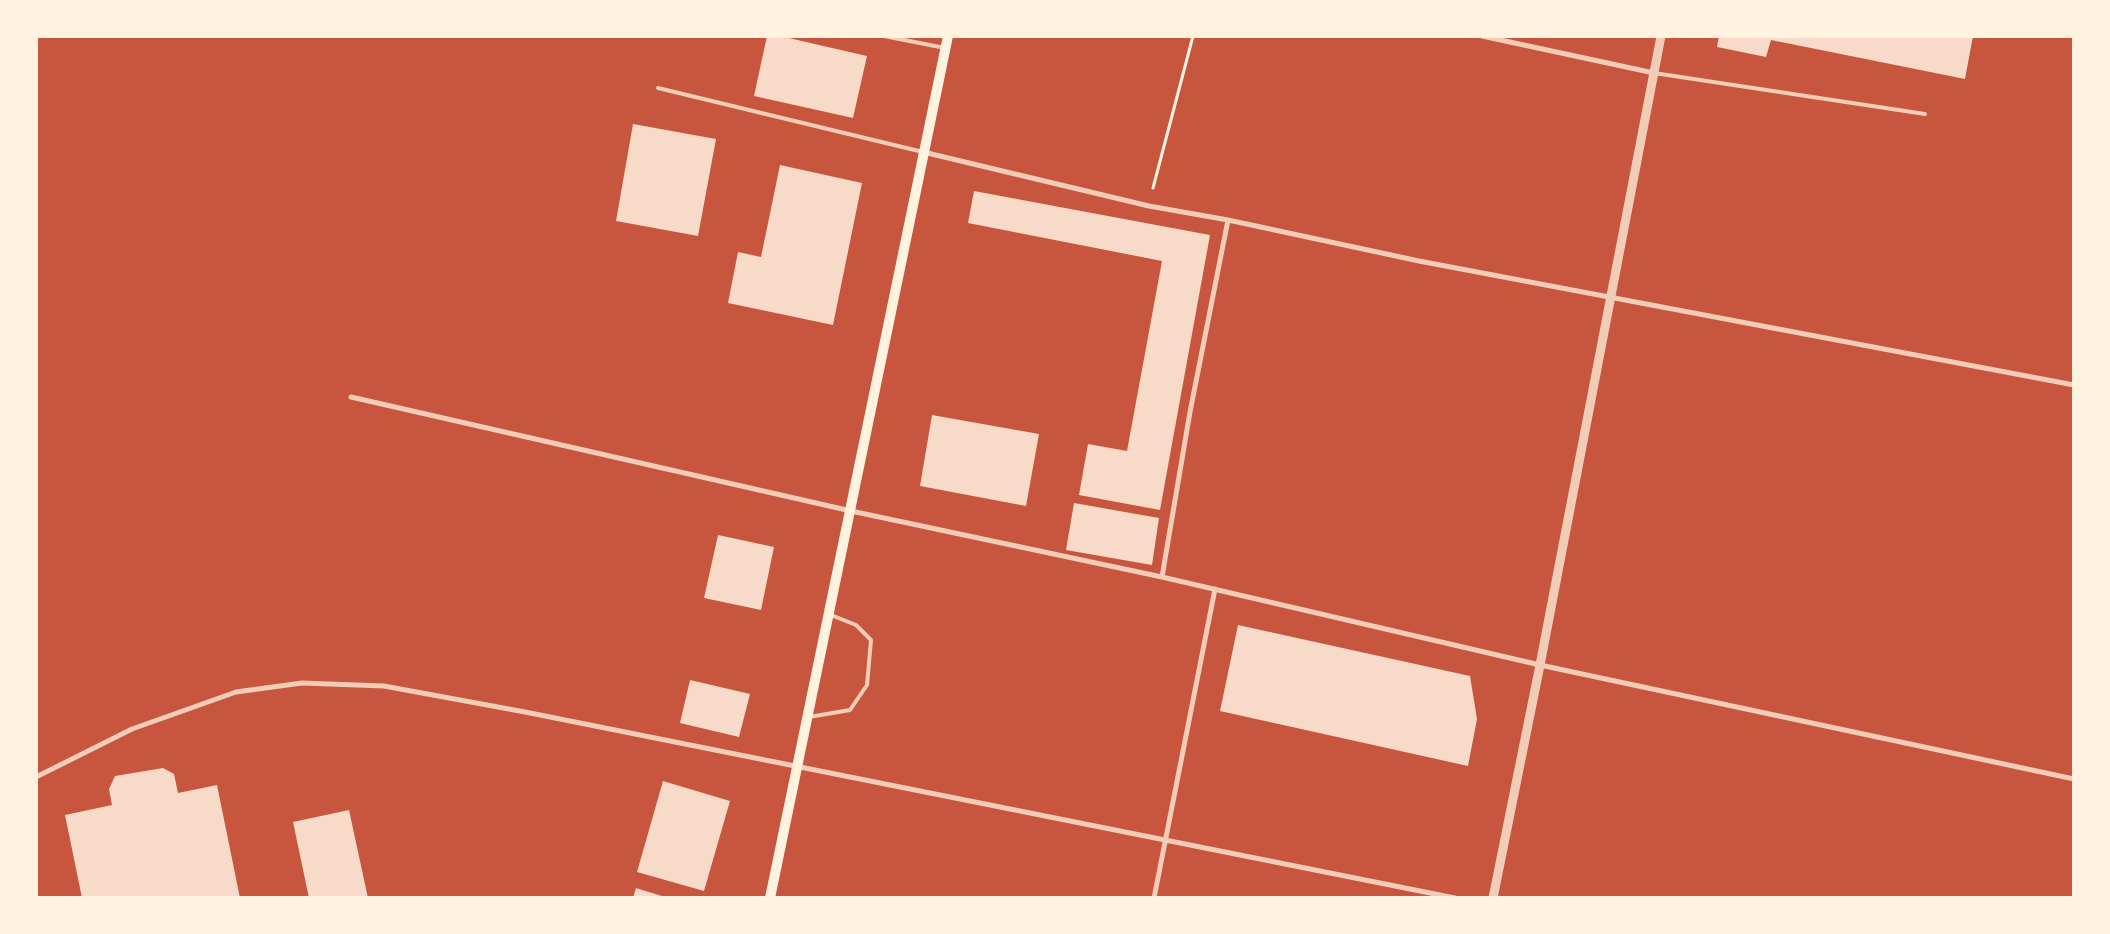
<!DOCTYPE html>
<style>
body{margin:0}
#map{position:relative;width:2110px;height:934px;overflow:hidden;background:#c8553d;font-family:"Fira Sans Condensed",sans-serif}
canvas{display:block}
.frame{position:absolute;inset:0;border:38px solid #fff3e0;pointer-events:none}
</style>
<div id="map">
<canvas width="2110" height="934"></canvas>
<div class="frame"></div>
</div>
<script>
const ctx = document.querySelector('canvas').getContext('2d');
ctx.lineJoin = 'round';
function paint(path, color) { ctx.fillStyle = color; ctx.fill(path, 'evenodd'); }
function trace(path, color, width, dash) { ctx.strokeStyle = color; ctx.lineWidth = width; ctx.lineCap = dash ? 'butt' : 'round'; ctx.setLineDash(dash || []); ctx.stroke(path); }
paint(new Path2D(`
 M 767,36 L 780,36 L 867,56 L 853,118 L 754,96 Z
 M 1719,36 L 1973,36 L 1965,79 L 1771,40 L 1766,57 L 1717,47 Z
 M 633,124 L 716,139 L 698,236 L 616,221 Z
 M 780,165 L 862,183 L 833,325 L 728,303 L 738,252 L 761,257 Z
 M 974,191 L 1210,235 L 1160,510 L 1079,495 L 1088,444 L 1127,451 L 1162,261 L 968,223 Z
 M 932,415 L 1039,434 L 1026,506 L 920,486 Z
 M 1074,503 L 1159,518 L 1152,565 L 1066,550 Z
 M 718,535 L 774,547 L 761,610 L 704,598 Z
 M 1238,625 L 1470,676 L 1477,719 L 1468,766 L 1220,711 Z
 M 690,680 L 750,694 L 739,737 L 680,723 Z
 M 163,768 L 174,774 L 178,793 L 217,785 L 240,898 L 82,898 L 65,815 L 112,805 L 109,789 L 115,776 Z
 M 663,781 L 730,801 L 704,891 L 637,872 Z
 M 349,810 L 368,898 L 309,898 L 293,822 Z
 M 636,888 L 665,897 L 665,898 L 633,898 Z`), '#f7dbc8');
trace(new Path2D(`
 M 1153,188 L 1193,36`), '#fff3e0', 3);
trace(new Path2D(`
 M 884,36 L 945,48
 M 1654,73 L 1925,114
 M 658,88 L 923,152
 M 809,717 L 850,710 L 867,685 L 871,640 L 856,625 L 831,615`), '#f1ccb7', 4);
trace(new Path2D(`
 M 1482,36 L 1654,73
 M 923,152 L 1149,206 L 1228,220 L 1419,261 L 2074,385
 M 351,397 L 851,511 L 1162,577 L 1540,665 L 2074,779
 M 1162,577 L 1190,412 L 1228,220
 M 36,777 L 132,729 L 236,692 L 302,683 L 384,686 L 525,712 L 1455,898
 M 1154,898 L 1215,589`), '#f1ccb7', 5);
trace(new Path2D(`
 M 1493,898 L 1540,665 L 1661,36`), '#f1ccb7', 9);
trace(new Path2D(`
 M 770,898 L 948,36`), '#fff3e0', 10);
</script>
